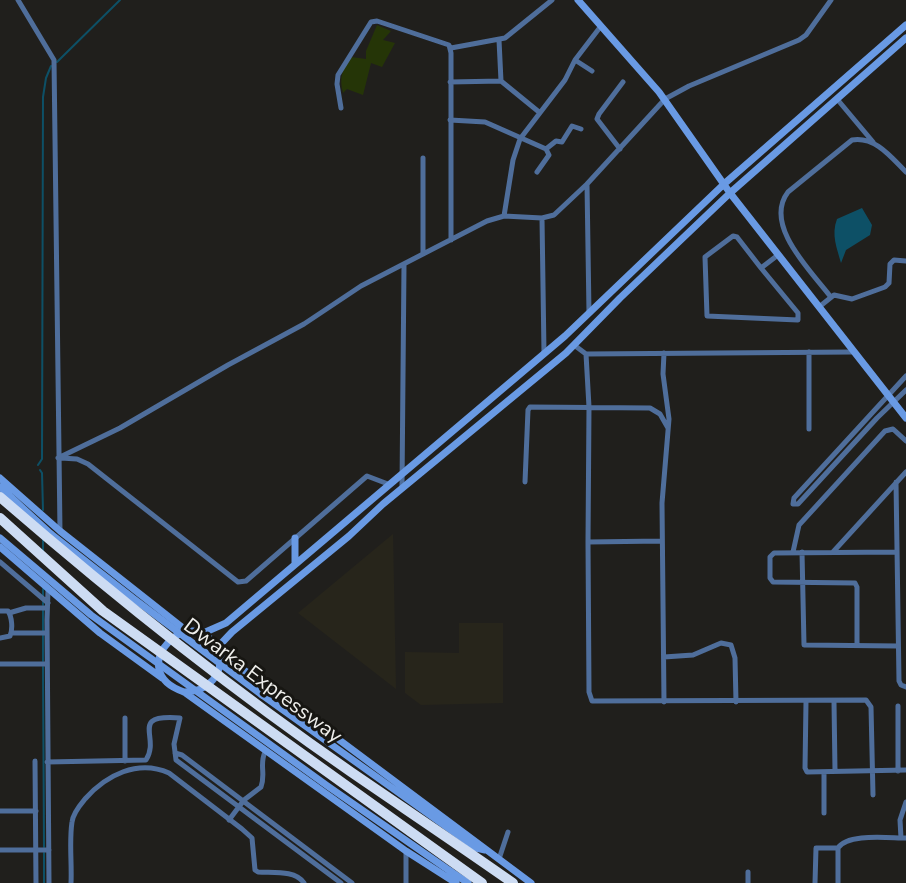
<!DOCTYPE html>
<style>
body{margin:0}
canvas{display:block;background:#201f1c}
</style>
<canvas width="906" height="883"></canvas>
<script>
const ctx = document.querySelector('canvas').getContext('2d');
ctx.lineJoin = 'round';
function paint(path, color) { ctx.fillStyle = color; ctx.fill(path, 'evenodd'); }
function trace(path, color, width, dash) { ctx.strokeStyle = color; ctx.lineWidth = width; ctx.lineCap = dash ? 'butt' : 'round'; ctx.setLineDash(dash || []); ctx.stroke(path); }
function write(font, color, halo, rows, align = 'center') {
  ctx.font = font + ' "Nunito Sans",sans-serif'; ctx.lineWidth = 6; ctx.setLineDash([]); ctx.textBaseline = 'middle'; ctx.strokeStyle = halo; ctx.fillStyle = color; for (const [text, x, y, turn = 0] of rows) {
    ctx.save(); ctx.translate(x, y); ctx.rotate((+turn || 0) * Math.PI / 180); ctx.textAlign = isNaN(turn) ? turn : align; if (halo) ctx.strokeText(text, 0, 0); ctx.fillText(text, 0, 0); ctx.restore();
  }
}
paint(new Path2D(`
 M 393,534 L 396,689 L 298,613 Z
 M 459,623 L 503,623 L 503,703 L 421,705 L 405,693 L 405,652 L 459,653 Z`), '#27251b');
paint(new Path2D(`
 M 377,25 L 391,31 L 383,40 L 395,43 L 382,67 L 371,63 L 363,95 L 347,89 L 343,93 C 339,78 342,69 351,57 L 366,59 L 366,51 Z`), '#253507');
paint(new Path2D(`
 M 862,208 L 872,225 L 870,235 L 846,250 L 841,263 C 837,248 831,235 837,219 Z`), '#0d5066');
trace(new Path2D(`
 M 57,62 L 120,0
 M 38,465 L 42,459 L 43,97 L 46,78 L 51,66
 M 40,470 L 42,473 L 43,510
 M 43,540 L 43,552
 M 43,589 L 43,605
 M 43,610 L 43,661
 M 43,667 L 44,847
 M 44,853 L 44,883`), '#0d5066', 2);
trace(new Path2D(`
 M 18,0 L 54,60 L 60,531
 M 499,40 L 501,81 L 539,112
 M 451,48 L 505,38 L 552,0
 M 575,60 L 592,71
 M 450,82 L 501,81
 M 837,99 L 873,142
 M 341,108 L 337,84 L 338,75 L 371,22 L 377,21 L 449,45 L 451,53 L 451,240
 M 450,120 L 485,122 L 546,149 L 549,155 L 537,172
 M 546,149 L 556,141 L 562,142 L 572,126 L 581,129
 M 620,149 L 597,119 L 599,114 L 623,82
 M 423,158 L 423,254
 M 587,184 L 589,313
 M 504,216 L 513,160 L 520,139 L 565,80 L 575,60 L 601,26
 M 542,218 L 544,353
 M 761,268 L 737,237 L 733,236 L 705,257 L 707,316 L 798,320 L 798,313 L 761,268 L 778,255
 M 830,296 C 811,271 763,225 788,192 L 852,140 C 875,136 891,157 906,172
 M 819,307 L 834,295 L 852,299 L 885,287 L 889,283 L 890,264 L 894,260 L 906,261
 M 574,345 L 586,354 L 852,352
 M 586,354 L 589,407 L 588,542 L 662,541
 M 906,376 L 794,498 L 793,504 L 798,504 L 877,418 L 906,390
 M 809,429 L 809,352
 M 58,458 L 120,428 L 228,365 L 304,324 L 361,286 L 487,221 L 504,216 L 542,218 L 554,215 L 587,184 L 665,99 L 689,86 L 799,40 L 806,35 L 831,0
 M 61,458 L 77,459 L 88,464 L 238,582 L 246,581 L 367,476 L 388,484
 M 525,482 L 528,410 L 530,407 L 650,408 L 660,414 L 668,428
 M 896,482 L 899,681 L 901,685 L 906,687
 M 402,487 L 404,265
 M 588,542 L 589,692 L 592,701 L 866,700 L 871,707 L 873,795
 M 793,552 L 799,525 L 885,431 L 893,429 L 906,441
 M 802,552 L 804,645 L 898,646
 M 833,552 L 906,472
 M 0,562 L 48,603
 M 48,591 L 47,620 L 49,883
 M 0,611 L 8,611 C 12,617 13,629 10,636 L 0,638
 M 9,613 L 26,608 L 47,608
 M 12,633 L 47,633
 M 857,645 L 857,587 L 855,583 L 773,582 L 770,578 L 770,557 L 774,553 L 897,552
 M 664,657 L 693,655 L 721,643 L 731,645 L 735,658 L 736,702
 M 0,664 L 47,664
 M 664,702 L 662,503 L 669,419 L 663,374 L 664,353
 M 806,702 L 805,768 L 807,772 L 906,770
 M 834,702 L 835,771
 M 898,706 L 898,771
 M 175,753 L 182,755 L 352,883
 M 35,761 L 36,883
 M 125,761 L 125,718
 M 47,762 L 146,760 C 161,737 128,714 180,718 L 174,744 L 176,760 L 341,883
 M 0,811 L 36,811
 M 824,813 L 824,772
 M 229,820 L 244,800 L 261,787 C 266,773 259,765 265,752
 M 901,838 L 900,820 L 906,802
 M 0,850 L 49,850
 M 499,859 L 508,832
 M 748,872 L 748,883
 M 71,883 C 72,863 69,842 72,822 C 73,813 80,805 85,799 C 106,775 138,759 169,773 L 242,829 L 252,838 L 255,870 L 258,872 C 274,873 295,870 304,883
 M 406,883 L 406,851
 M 815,883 L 816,848 L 838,848
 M 838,883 L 838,848 C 847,833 888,838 906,838`), '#4f6e9b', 5);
trace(new Path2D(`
 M 578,0 L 659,92 L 730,193 L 906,418
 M 0,478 L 60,531 L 188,632
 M 0,487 L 51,534
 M 0,547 L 100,633 L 162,678
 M 295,563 L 295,538
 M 201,634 L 226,623 L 565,336 L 724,184 L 906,25
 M 216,649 L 232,632 L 349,536 L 383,504 L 566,353 L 620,298 L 730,193 L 906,38
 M 219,655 L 255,677 L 531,883
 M 184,692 C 207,692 227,674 217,650 C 194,597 120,670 184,692 L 406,851 L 456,883
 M 262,695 L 476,848 L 485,850
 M 450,871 L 468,883`), '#699ae4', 7);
trace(new Path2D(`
 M 51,534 L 134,599 L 262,695
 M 0,538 L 91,615 L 329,787 L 450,871`), '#699ae4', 7);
trace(new Path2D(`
 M 0,497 C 112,594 229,688 351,772 C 405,809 459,845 513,883
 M 0,518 L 103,611 L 482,883`), '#cddcf3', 10);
write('21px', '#efefec', '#171612', [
 ["Dwarka Expressway",262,682,37]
]);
</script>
